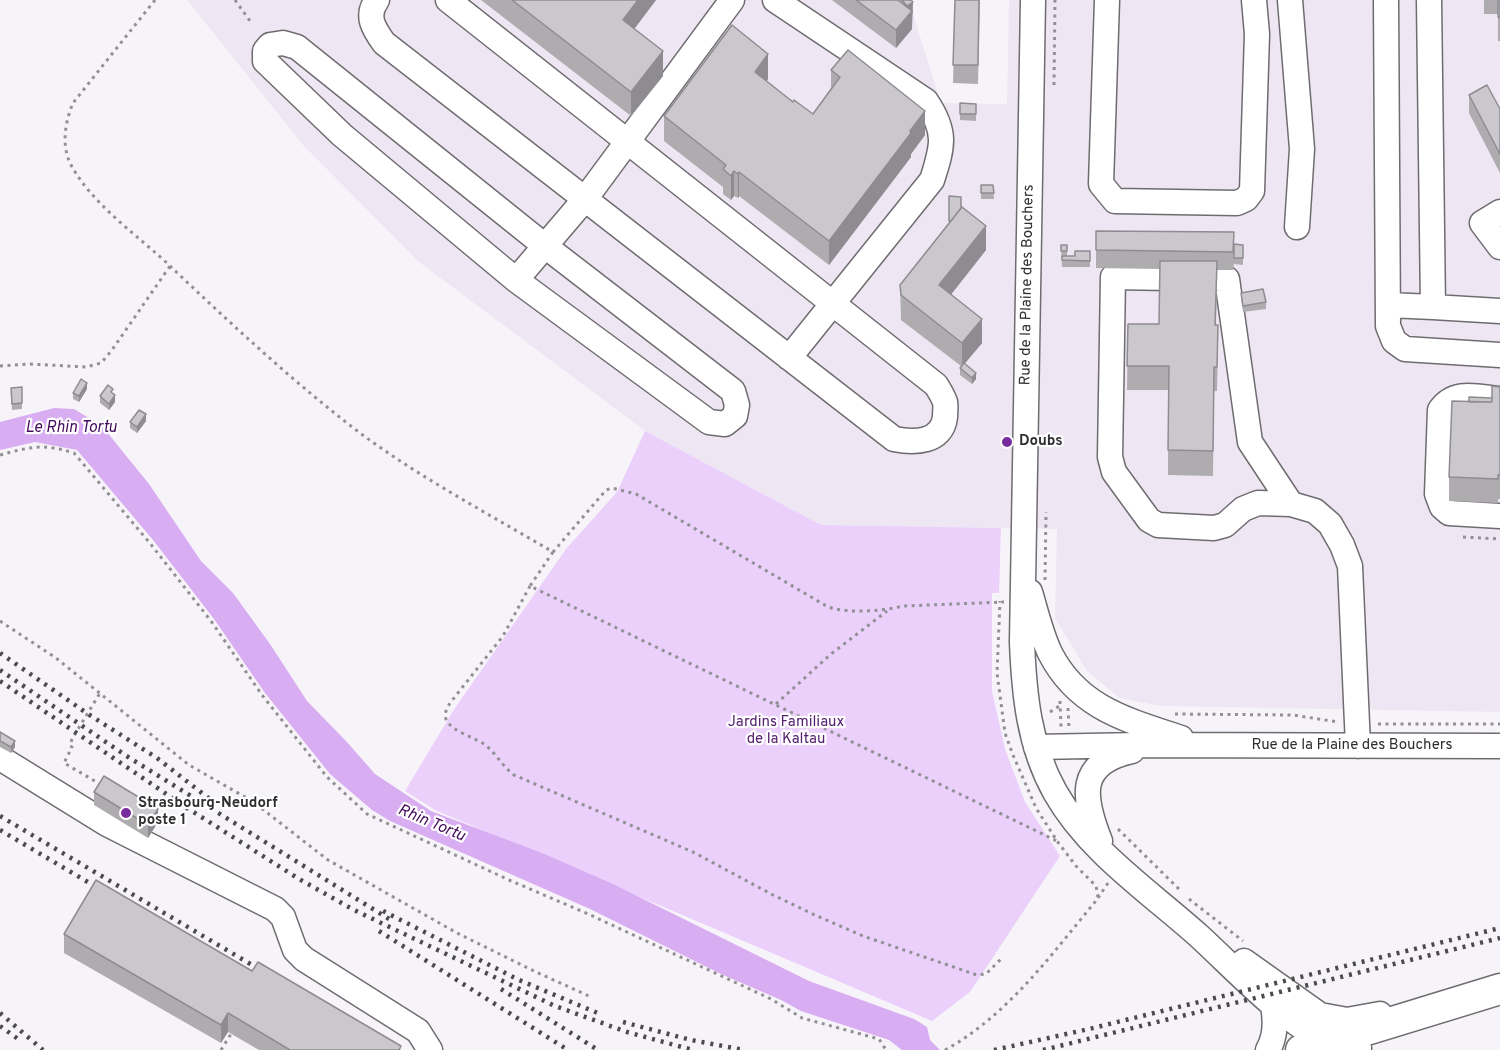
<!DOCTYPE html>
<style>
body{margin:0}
canvas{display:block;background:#f7f4f9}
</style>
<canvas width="1500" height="1050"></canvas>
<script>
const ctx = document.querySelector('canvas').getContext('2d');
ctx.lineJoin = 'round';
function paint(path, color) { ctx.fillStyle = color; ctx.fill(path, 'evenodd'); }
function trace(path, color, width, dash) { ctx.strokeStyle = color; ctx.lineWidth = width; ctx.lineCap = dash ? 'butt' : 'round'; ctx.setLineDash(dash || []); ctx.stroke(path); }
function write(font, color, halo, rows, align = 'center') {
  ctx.font = font + ' Overpass,sans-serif'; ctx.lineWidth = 4.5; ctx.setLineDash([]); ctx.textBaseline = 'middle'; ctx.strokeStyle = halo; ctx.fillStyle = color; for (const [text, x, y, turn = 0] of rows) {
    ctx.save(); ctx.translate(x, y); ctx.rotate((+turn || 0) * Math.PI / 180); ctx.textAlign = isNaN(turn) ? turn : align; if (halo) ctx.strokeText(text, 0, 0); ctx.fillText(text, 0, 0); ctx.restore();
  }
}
paint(new Path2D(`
 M 187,0 L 900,0 L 913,14 L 941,103 L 1007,104 L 1009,0 L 1500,0 L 1500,712 L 1161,706 L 1119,698 L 1087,671 L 1055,618 L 1057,529 L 821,525 L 645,431 L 419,262 L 303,145 Z`), '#eee7f3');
paint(new Path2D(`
 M 645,431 L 821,525 L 1001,528 L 999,593 L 992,593 L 992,691 L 1005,749 L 1025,802 L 1060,856 L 970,992 L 932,1021 L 435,810 L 405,791 L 455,708 L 566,549 L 617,492 Z`), '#ebd0fc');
paint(new Path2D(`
 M 54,408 L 74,409 L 102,426 L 149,484 L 201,561 L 233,593 L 270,644 L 307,701 L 346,741 L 375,774 L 431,811 L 542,853 L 615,885 L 809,981 L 914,1019 L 927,1027 L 930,1040 L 940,1050 L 902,1050 L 889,1040 L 801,1011 L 781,1000 L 721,974 L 590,909 L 390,821 L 372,810 L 330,774 L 265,693 L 214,619 L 153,540 L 77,450 L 35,442 L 0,450 L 0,422 Z`), '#d8adf1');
const minor = new Path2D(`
 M 377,0 C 365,16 374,29 384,43 L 894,439 C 914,443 942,443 945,417 C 945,412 946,407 945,402 C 943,396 939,390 936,385 L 448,0
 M 775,0 L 926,101 C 947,132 943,146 932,180 L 789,358
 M 1033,0 L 1022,642 C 1024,694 1029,746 1055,792 C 1088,851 1150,892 1199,936 C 1239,973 1276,1014 1324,1041 C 1335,1047 1347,1048 1359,1048
 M 1107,0 L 1101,184 L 1115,201 L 1237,203 L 1246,199 L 1252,191 L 1257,34 L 1254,0
 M 1290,0 L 1302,149 L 1297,227
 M 1386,0 L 1388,326 L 1394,341 L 1405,349 L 1500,355
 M 1429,0 L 1433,307 L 1500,311
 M 1500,212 L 1482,223 L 1500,247
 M 516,280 L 342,135 L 265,61 L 265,51 L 270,45 L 283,43 L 297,47 L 545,246 L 733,391 L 737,405 L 735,416 L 725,424 L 709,422 L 516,280 L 585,199 L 732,0
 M 1388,305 L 1433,307
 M 1500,399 C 1477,397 1455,389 1440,410 L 1437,494 L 1442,507 L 1449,513 L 1500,516
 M 1291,504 L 1250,442 L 1227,279 L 1113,277 L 1110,457 L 1114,472 L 1149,520 L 1158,525 L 1214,528 L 1225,525 L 1243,509 L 1258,503 L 1291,504 L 1315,511 L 1330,524 L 1342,545 L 1350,566 L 1358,746
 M 1030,592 C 1036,612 1041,634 1050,653 C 1078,708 1127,720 1181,738
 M 1036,747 L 1139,745 L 1500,746
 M 0,758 L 107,824 L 275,909 L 283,917 L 295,950 L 304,959 L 418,1031 L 430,1050
 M 1100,841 C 1083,798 1076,763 1132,751
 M 1244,961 L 1320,1015 L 1347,1020 L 1380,1014
 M 1268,1050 C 1276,1036 1276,1022 1273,1006`);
const major = new Path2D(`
 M 1301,1050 L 1500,989`);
trace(minor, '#6f6c70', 27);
trace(major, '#6f6c70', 33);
trace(new Path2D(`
 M 155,0 L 73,103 C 65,122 61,146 71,165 C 92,204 137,235 169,265 C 229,322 290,379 356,430 C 417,476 487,513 553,552 L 606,490 L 612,488 L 636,494 L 828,607 C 852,614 880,611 904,606 L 1004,602
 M 235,0 L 250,21
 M 1054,85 L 1055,0
 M 0,366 L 30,364 L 86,367 L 101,363 L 112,350 L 170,266
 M 0,455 C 30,447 43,443 74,453 L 149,542 L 211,621 L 262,695 L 327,777 L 367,814 L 509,880 L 586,913 L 771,999 L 802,1018 L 879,1039 L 886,1050
 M 1463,537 L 1500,539
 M 553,552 L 530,586 L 1057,841
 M 1045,580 L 1046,512
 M 530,586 L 503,636 L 450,703 C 447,708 443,715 447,721 C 452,731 475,738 484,744 C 496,753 502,766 514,775 L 693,852 L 773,895 L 817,916 L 863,936 L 977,975 L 986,974 L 1001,959
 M 0,621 L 56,658 L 189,765 L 252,801 L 328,860 L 457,933 L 536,972 L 589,996
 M 1060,701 L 1061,727
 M 776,704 L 831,654 L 887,611
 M 1068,708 L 1069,728
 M 1050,712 L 1061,705
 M 1175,714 L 1293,715 L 1338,722
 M 1378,724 L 1500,724
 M 99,785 L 100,784 L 64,763 L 72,747 L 70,746 L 72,739 L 100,693
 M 1118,829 L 1182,892
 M 1098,898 L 1108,883
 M 1189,899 L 1243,941
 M 221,1050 L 231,1034
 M 945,1050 C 1007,1016 1051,955 1095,902 L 1098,895 L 1096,886 L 1076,866 L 1057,841 L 1036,808 L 1013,755 L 1005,733 L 997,673 L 1000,601`), '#929094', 3, [3, 4.5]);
trace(minor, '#fff', 24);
trace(major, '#fff', 30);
trace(new Path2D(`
 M 0,653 L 88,714 L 157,758 L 216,804
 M 0,670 L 125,755 L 389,919
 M 0,681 L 184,806 L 299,879 L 354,910 L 555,1006 L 627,1032 L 693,1050
 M 0,816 L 269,975
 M 0,830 L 108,894
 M 383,911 L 519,980 L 600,1014
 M 379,931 L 568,1050
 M 501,989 L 598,1050
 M 0,1013 L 43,1050
 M 623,1022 L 691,1040 L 744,1050
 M 0,1026 L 18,1039
 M 994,1050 L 1089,1029 L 1500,928
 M 1043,1050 L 1500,938`), '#4b4a4c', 4.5, [3, 6]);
paint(new Path2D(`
 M 481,0 L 656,0 L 634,29 L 663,76 L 631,116 Z
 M 832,0 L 911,0 L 913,14 L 912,15 L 912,29 L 896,48 Z
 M 955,0 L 980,0 L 978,84 L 953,83 Z
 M 1484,0 L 1500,0 L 1500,41 L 1498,41 L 1498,14 L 1484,14 Z
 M 831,70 L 925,135 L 911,154 L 911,157 L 829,265 L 739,196 L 738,198 L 734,196 L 731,200 L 723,194 L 723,187 L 664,141 L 664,116 L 768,79 L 767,81 L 793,102 L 813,114 L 831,88 Z
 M 1469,95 L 1500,109 L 1500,173 L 1469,113 Z
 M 960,103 L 976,104 L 976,121 L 960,120 Z
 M 981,185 L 993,185 L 994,199 L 981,199 Z
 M 949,196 L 961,208 L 986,250 L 951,294 L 982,343 L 964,364 L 976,379 L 972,384 L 960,375 L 960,368 L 961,366 L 901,320 L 900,285 L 949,224 Z
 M 1096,231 L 1243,245 L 1243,265 L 1234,264 L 1234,262 L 1233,270 L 1217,270 L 1216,325 L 1218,349 L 1217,391 L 1214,391 L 1213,476 L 1168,475 L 1168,390 L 1127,390 L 1128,324 L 1159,324 L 1160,269 L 1096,268 Z
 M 1061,245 L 1067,245 L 1067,256 L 1075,256 L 1090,251 L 1090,267 L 1062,267 Z
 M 1241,293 L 1266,302 L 1266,309 L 1243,312 L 1241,299 Z
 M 22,387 L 22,409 L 12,410 L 11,388 Z
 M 1500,387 L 1500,499 L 1498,499 L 1498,503 L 1449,501 L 1449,477 L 1469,402 L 1492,398 Z
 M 87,389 L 79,402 L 73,399 L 73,393 Z
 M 113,394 L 115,402 L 109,410 L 100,403 L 100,396 Z
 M 146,421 L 137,433 L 130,428 L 130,422 Z
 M 0,732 L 15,747 L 11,753 L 0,747 Z
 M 94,792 L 158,822 L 148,838 L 94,805 Z
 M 64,934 L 252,971 L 401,1050 L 259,1050 L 228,1032 L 221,1043 L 64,953 Z`), '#afacb0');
paint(new Path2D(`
 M 638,0 L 656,0 L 623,44 L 623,20 Z
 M 913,2 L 912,29 L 896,48 L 896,30 L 907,17 L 907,6 Z
 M 663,51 L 663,76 L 631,116 L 631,92 Z
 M 768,54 L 768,79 L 755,96 L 755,72 Z
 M 925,111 L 925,135 L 911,154 L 911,157 L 829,265 L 829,241 Z
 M 734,171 L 734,196 L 731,200 L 731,176 Z
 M 739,172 L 739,196 L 738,198 L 738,174 Z
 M 986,226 L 986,250 L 939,310 L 939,285 Z
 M 982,319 L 982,343 L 962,367 L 962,343 Z
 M 976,373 L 976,379 L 972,384 L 972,378 Z
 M 87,383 L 87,389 L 79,402 L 79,396 Z
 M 115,395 L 115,402 L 109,410 L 109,404 Z
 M 146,414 L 146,421 L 137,433 L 137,427 Z
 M 15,741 L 15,747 L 11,753 L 11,747 Z
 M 158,809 L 158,822 L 148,838 L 148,825 Z
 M 228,1013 L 228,1032 L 221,1043 L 221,1025 Z`), '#8e8c90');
const building = new Path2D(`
 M 512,0 L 638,0 L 623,20 L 663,51 L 631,92 Z
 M 856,0 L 898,0 L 912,11 L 896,30 Z
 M 902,0 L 911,0 L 913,2 L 907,6 Z
 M 955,0 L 979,0 L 978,65 L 953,65 Z
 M 1498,0 L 1500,0 L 1500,17 L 1498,17 Z
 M 732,25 L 768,54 L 755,72 L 793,102 L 794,100 L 813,114 L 840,77 L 831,70 L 848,50 L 925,111 L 910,131 L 911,133 L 829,241 L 739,172 L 738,174 L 734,171 L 731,176 L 723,169 L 726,165 L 664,116 Z
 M 1487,85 L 1500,109 L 1500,154 L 1469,95 Z
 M 960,103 L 976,104 L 976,114 L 960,114 Z
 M 981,185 L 993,185 L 994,193 L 981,193 Z
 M 949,196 L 961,197 L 961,208 L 951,221 L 949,221 Z
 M 962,207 L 986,226 L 939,285 L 982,319 L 962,343 L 901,295 L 900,285 Z
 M 1096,231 L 1234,232 L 1233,252 L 1096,250 Z
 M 1234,244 L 1243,245 L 1243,258 L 1234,258 Z
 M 1061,245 L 1067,245 L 1067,251 L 1061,251 Z
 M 1075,251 L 1090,251 L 1090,261 L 1062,260 L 1062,256 L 1075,256 Z
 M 1160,261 L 1217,261 L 1215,325 L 1218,325 L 1217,367 L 1214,367 L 1213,451 L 1168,450 L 1169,366 L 1127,366 L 1128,324 L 1159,324 Z
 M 1263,289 L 1266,302 L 1243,306 L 1241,293 Z
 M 964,363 L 976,373 L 972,378 L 960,368 Z
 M 81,379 L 87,383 L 79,396 L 73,393 Z
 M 108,385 L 113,389 L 111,392 L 115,395 L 109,404 L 100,396 Z
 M 1492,386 L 1500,387 L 1500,475 L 1498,475 L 1498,479 L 1449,477 L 1452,401 L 1492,402 Z
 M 22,387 L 22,403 L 12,404 L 11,388 Z
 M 1469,397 L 1492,398 L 1492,402 L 1469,402 Z
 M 139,410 L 146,414 L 137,427 L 130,422 Z
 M 0,732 L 15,741 L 11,747 L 0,741 Z
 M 104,776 L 158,809 L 148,825 L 94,792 Z
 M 96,880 L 252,971 L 258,962 L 401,1046 L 399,1050 L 290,1050 L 228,1013 L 221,1025 L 64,934 Z`);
paint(building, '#cbc8cd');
trace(building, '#8e8c90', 1.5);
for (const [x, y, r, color] of [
 [1007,442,6,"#782b9d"],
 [126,813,6,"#782b9d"]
]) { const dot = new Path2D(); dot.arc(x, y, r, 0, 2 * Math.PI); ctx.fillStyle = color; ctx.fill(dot); trace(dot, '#fff', 2); }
write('15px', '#2f2e30', '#fff', [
 ["Rue de la Plaine des Bouchers",1028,285,-89],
 ["Rue de la Plaine des Bouchers",1352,746]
]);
write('bold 15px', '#2f2e30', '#fff', [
 ["Doubs",1019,442],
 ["Strasbourg-Neudorf",138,804],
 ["poste 1",138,821]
], 'left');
write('15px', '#55206f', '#fff', [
 ["Jardins Familiaux",786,723],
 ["de la Kaltau",786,740]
]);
write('italic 16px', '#430b5c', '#fff', [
 ["Le Rhin Tortu",71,429],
 ["Rhin Tortu",431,824,23]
]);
</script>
